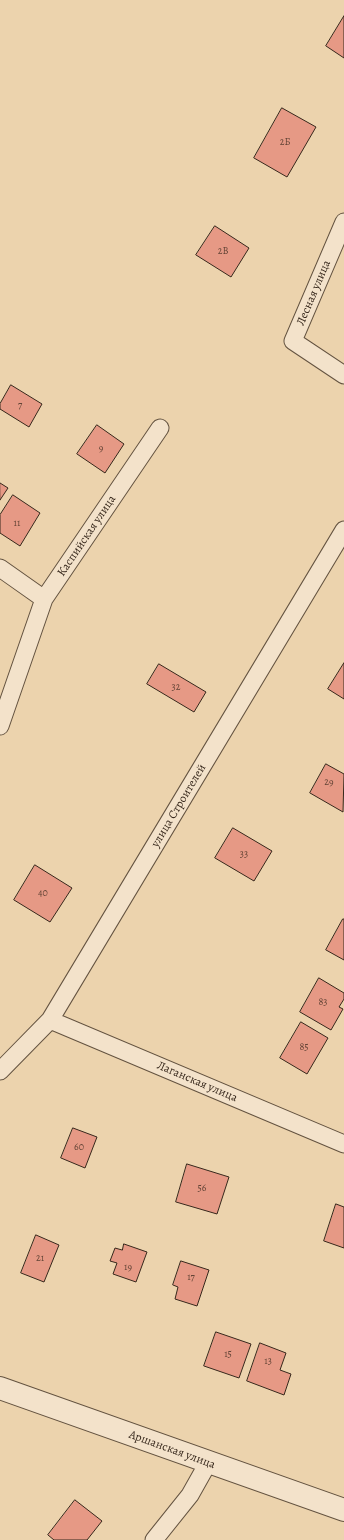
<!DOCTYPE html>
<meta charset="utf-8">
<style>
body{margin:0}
canvas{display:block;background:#ecd3ad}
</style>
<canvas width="344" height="1540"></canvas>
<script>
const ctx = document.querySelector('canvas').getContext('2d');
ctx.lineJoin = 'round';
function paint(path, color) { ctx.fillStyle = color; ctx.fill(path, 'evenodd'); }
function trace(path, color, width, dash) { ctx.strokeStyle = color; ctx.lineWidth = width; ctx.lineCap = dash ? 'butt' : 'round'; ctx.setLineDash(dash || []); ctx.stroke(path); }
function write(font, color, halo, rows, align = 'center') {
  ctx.font = font + ' Alegreya,serif'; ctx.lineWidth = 3.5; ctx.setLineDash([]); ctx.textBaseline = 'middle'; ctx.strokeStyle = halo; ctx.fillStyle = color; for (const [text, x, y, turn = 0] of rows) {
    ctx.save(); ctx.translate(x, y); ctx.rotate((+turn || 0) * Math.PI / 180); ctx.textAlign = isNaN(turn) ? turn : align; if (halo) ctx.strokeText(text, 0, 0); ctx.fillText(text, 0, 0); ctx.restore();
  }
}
const building = new Path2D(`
 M 344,16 L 344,58 L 326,46 Z
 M 282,108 L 316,127 L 287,177 L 254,158 Z
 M 215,226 L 249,248 L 231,277 L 196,255 Z
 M 11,385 L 42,404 L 29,427 L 0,409 L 0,404 Z
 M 97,425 L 124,444 L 105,473 L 77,454 Z
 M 0,483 L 8,488 L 0,500 Z
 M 13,495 L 40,513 L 20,546 L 0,533 L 0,515 Z
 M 344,663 L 344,699 L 328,689 Z
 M 159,664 L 206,692 L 194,712 L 147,684 Z
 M 326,764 L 344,774 L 343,812 L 310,793 Z
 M 233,828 L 272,851 L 254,881 L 215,858 Z
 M 35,865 L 72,888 L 50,922 L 14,900 Z
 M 343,919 L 344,919 L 344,960 L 326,950 Z
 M 319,978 L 344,993 L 344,999 L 339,1007 L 343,1009 L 331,1030 L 300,1012 Z
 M 301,1022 L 328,1038 L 307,1074 L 280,1058 Z
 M 73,1128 L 97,1137 L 85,1168 L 61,1158 Z
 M 187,1164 L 229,1177 L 217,1214 L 176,1202 Z
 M 336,1204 L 344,1207 L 344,1248 L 324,1241 Z
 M 36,1235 L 59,1245 L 44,1282 L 21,1273 Z
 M 124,1244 L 147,1252 L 136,1282 L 113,1274 L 117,1263 L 110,1261 L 115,1248 L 122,1250 Z
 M 181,1261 L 209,1270 L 197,1306 L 175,1299 L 178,1287 L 173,1285 Z
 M 216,1332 L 251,1344 L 239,1378 L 204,1366 Z
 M 260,1343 L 286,1353 L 280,1370 L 291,1374 L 284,1395 L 247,1381 Z
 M 75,1500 L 102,1521 L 87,1540 L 54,1540 L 48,1535 Z`);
paint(building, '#e69985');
trace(building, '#37281c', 1);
const minor = new Path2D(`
 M 344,222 L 293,341 L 344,375
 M 0,568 L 44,599
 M 0,726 L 44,599 L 160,428
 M 50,1020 L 344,1144
 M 0,1071 L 50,1020 L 344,530
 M 154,1540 L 190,1495 L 208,1463`);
const tertiary = new Path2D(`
 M 0,1388 L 344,1510`);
trace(minor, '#645340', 19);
trace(tertiary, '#645340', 24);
trace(minor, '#f3e2ca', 17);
trace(tertiary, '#f3e2ca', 22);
write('10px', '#634436', null, [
 ["2Б",285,143],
 ["2В",223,252],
 ["7",20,406],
 ["9",101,449],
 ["11",17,524],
 ["32",176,688],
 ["29",329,783],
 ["33",244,855],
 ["40",43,894],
 ["83",323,1003],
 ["85",304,1048],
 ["60",79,1148],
 ["56",202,1189],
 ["21",40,1259],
 ["19",128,1268],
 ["17",191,1278],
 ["15",228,1355],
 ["13",268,1362]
]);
write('12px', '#37281c', '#f3e2ca', [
 ["Лесная улица",314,293,-67],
 ["Каспийская улица",87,536,-56],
 ["улица Строителей",179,806,-59],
 ["Лаганская улица",197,1082,23],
 ["Аршанская улица",172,1450,20]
]);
</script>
